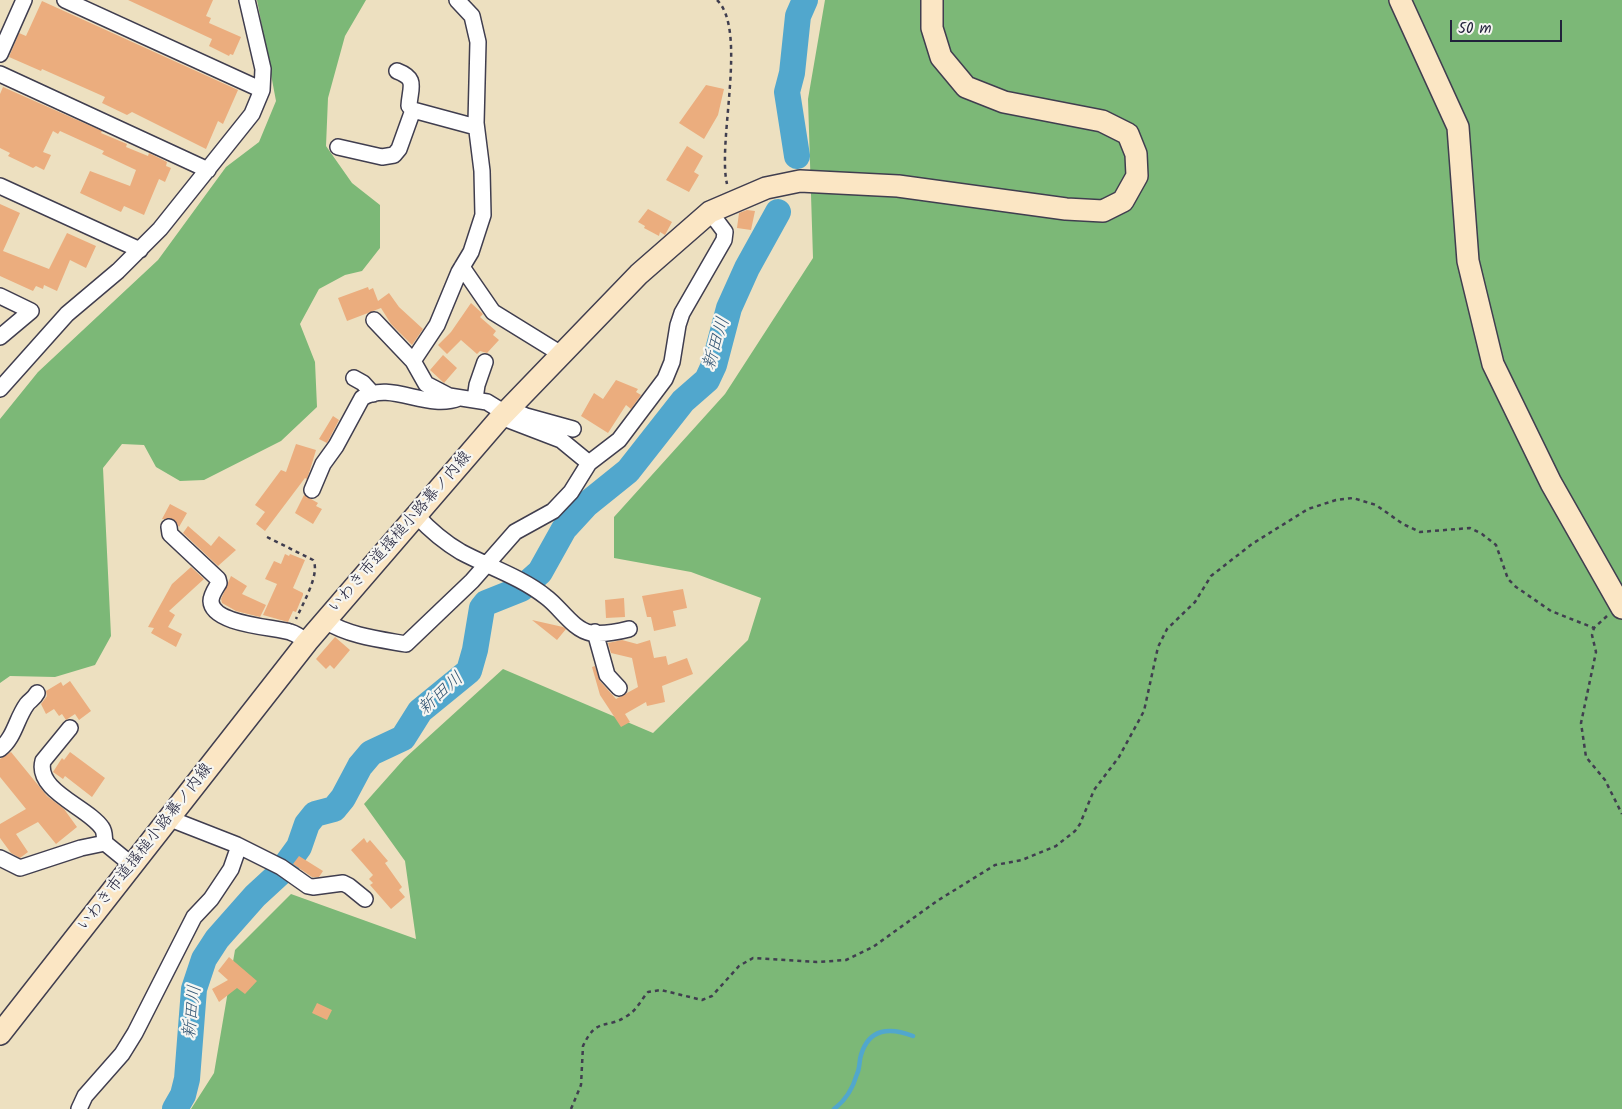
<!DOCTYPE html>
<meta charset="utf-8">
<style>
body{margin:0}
#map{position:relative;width:1622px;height:1109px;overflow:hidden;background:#ede0c0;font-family:Kalam,sans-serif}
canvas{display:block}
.scale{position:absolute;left:1450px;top:20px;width:112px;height:22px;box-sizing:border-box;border:2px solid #22223b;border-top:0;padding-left:6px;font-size:15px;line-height:18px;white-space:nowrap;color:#22223b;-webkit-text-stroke:4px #f6f6f2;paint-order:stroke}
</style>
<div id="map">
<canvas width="1622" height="1109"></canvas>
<div class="scale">50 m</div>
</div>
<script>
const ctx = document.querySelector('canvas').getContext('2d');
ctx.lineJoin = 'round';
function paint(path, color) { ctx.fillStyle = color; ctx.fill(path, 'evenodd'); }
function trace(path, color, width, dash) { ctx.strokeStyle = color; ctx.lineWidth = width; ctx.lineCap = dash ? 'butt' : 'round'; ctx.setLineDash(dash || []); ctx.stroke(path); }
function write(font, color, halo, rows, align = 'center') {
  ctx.font = font + ' Kalam,"Klee One",sans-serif'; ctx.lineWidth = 4.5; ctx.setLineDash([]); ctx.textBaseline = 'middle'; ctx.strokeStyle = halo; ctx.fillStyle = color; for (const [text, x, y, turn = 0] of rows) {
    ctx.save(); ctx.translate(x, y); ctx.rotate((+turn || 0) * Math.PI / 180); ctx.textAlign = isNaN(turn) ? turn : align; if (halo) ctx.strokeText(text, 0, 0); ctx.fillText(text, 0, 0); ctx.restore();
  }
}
paint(new Path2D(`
 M 257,0 L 366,0 L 345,36 L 328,98 L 326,146 L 352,183 L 380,205 L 380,248 L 362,271 L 345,275 L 319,289 L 300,324 L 315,362 L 317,407 L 281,441 L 204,480 L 180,481 L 156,467 L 144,445 L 122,444 L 103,468 L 111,636 L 95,665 L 55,677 L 10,676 L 0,683 L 0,419 L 38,372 L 158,260 L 226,167 L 259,142 L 276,101 Z
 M 825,0 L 1622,0 L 1622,1109 L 191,1109 L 214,1073 L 235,950 L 291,894 L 416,939 L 405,861 L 364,804 L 404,759 L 503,669 L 653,733 L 748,640 L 761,598 L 691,572 L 614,558 L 614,517 L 725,394 L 813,258 L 808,99 Z`), '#7cb877');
trace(new Path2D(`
 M 834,1109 C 845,1101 853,1088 857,1074 C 860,1068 859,1061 861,1055 C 869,1028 890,1027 913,1036`), '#51a7cd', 4.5);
trace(new Path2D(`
 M 797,156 L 787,92 L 792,73 L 798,16 L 805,0
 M 175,1109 L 183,1095 L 187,1079 L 194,989 L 204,959 L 217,939 L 255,896 L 280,873 L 299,847 L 307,824 L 315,814 L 334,809 L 343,798 L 360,766 L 371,753 L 403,738 L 420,711 L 469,671 L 475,650 L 482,608 L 486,603 L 521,589 L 540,572 L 564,529 L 587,504 L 628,471 L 683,401 L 707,380 L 714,365 L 729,308 L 747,268 L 778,212`), '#51a7cd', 26);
paint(new Path2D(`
 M 128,0 L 213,0 L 206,16 L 211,18 L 209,23 L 241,37 L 233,55 L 230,54 L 229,56 L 209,46 L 212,39 Z
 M 42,1 L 238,90 L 223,124 L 218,121 L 206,149 L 132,112 L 127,115 L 102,103 L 105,97 L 42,69 L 41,71 L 9,57 L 19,33 L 26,36 Z
 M 706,85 L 724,89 L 718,115 L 704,139 L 679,123 Z
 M 3,87 L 102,131 L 101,133 L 127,144 L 126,147 L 148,156 L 149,153 L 167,162 L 166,166 L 171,168 L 165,182 L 159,179 L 144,215 L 124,206 L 121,212 L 80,193 L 90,171 L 130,186 L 136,170 L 102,154 L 104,151 L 60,131 L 58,134 L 53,131 L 43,152 L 51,155 L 44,170 L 36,166 L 33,168 L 8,156 L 10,153 L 0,148 L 0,94 Z
 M 687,146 L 703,156 L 694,172 L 699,175 L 689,192 L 666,180 Z
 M 0,204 L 20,213 L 3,251 L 49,269 L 67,233 L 96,246 L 86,268 L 70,260 L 57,291 L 44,285 L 43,289 L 36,286 L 33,291 L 0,276 Z
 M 648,209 L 672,222 L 665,235 L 660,232 L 659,236 L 644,228 L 645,226 L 638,222 Z
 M 747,210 L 755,211 L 751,230 L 737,228 L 739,213 Z
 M 368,287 L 369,290 L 373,288 L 378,301 L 389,293 L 399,307 L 423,329 L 412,345 L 391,324 L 381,308 L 347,321 L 338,298 Z
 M 471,303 L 483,314 L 480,317 L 496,331 L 493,335 L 499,340 L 487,353 L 480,351 L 477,354 L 461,340 L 447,354 L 438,345 L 451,332 Z
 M 443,355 L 457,368 L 444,383 L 430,370 Z
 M 616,380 L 638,389 L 636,392 L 641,395 L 631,409 L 626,405 L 608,433 L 581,416 L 594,393 L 603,399 Z
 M 333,416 L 339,420 L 327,443 L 319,439 Z
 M 296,444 L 316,450 L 310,470 L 307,479 L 305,478 L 265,531 L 256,524 L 265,512 L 255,505 L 281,470 L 286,472 Z
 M 304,495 L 318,503 L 316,506 L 322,509 L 313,524 L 295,513 Z
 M 170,504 L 187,513 L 179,527 L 173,519 L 162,519 Z
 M 188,526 L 211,546 L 219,536 L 236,550 L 218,566 L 183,533 Z
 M 285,554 L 289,556 L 290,554 L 305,560 L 293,588 L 303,593 L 303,595 L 296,612 L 293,611 L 288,622 L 263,615 L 277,584 L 265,579 L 274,561 L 281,564 Z
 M 191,567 L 204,579 L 169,611 L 175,615 L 168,627 L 182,634 L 176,647 L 151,633 L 154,628 L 148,627 L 172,584 Z
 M 231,576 L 247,586 L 242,594 L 266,605 L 260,617 L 236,611 L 222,603 L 221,599 Z
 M 683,589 L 687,608 L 673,611 L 676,626 L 654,631 L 651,617 L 647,617 L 642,596 Z
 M 624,598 L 625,617 L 606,618 L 605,600 Z
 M 532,620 L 563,627 L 566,629 L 557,640 Z
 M 335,637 L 350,650 L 334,669 L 330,665 L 326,669 L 316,659 Z
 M 622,640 L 637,644 L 650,640 L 654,658 L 666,656 L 668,665 L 687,658 L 693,674 L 662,686 L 665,702 L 647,706 L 646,702 L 625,714 L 630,722 L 621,727 L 600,695 L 592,667 L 595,666 L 600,681 L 616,699 L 638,687 L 632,658 L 611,653 L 608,643 Z
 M 70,681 L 91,711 L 79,720 L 75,714 L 66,720 L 62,714 L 59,716 L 54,709 L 46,714 L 41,704 L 47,696 L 46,691 L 61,682 L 63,686 Z
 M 11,752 L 47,796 L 64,809 L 77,827 L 56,844 L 38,822 L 16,834 L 28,852 L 20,858 L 11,853 L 0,838 L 0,824 L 26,809 L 0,777 L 0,759 Z
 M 70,752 L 105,778 L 92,797 L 65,776 L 63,779 L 53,772 L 62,758 L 64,760 Z
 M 364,838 L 367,843 L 370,840 L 388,861 L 385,863 L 402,887 L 399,890 L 405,897 L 391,909 L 370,885 L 373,883 L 369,879 L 373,875 L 351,850 Z
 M 299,856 L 323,871 L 319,877 L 312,877 L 293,864 Z
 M 229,957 L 257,981 L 245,994 L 237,988 L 219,1002 L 212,989 L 228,980 L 218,971 Z
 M 317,1003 L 332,1010 L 327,1020 L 312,1013 Z`), '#ebad7e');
const street = new Path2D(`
 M 65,0 L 262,90
 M 0,54 L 24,0
 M 397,71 C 418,79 410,87 409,106 L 413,110 L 476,127
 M 0,74 L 208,170
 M 338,147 L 382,157 L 394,155 L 399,149 L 413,110
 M 0,186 L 140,250
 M 462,267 L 493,312 L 561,354
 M 0,296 L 31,311 L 0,337
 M 374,320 L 413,361 L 426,384 L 449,396 L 487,402 L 505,413
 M 413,361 L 437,325 L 459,272 L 471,252 L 483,215 L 482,171 L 476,123 L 478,42 L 472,16 L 457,0
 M 354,378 L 363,383 L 373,394
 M 0,389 L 67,314 L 118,271 L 160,229 L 252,114 L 262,90 L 263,69 L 247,0
 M 475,399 L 477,385 L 485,362
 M 515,411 L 526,416 L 573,429
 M 501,417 L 561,440 L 589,463
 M 312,490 L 323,464 L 336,446 L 362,398 C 391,380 427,411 459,398
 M 417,516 C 430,530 444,542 461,552 C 489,567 521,577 546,597 C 560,607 573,630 591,633 C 603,635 617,632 629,629
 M 169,527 L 170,534 L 218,579 L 219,583 C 216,588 211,595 211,601 C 212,625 275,627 290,632 C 297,634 302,638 307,642
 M 325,621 C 350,636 377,639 406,644 L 472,581 L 515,532 L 553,511 L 571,492 L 589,463 L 619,440 L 665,379 L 672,362 L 678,325 L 682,313 L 724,240 L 725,232 L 710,212
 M 595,632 L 607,675 L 619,688
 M 70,728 L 43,761 C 35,791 88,807 102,828 C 105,832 104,838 105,843 L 132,865
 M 0,749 C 15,737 16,719 27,704 C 30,700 34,699 37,693
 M 168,818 L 237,845 L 281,867 L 308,886 L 313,887 L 343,883 L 349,886 L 365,899
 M 0,858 L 20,868 L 81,848 L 105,843
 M 79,1109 L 85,1096 L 122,1054 L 135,1033 L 194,917 L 211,899 L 231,869 L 239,846`);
const secondary = new Path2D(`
 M 1400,0 L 1458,127 L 1468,261 L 1493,364 L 1551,483 L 1622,608
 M 0,1034 L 307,642 L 501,417 L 639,274 L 710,212 L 766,188 L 800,181 L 898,186 L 1066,209 L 1103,211 L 1123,201 L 1137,176 L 1136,154 L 1128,134 L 1102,121 L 1004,102 L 966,87 L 941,57 L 932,28 L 932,0`);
trace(street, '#403e4f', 18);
trace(secondary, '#403e4f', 24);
trace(new Path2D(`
 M 717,0 C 748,30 717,141 727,184
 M 267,537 L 313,560 C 321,573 302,605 296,619
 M 1607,616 L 1594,628 L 1592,635 L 1596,652 L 1581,723 L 1586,757 L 1605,780 L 1622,814
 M 571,1109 L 581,1085 L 583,1046 C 597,1016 606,1030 627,1016 C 636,1011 641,1000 648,992 L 661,990 L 702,1000 L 712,996 L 739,966 L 753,958 L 817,962 L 846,960 L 873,947 L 937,901 L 995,865 L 1022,860 L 1056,846 L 1075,831 L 1080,824 L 1094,790 L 1119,757 L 1144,711 L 1158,647 L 1167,629 L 1195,602 L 1211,576 L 1252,544 L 1308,509 L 1336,500 L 1353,498 L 1376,505 L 1403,524 L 1420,532 L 1470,528 L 1482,534 L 1496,545 L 1508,579 L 1516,587 L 1551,611 L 1594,628`), '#403e4f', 2.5, [4, 4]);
trace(street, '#fff', 15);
trace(secondary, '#fbe6c4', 21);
write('16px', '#22223b', '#f6f6f2', [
 ["いわき市道搔槌小路幕ノ内線",401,533,-49],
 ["いわき市道搔槌小路幕ノ内線",146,848,-52]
]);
write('italic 18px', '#355775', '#f6f6f2', [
 ["新田川",718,344,-73],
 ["新田川",442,695,-42],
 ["新田川",194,1012,-83]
]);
</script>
